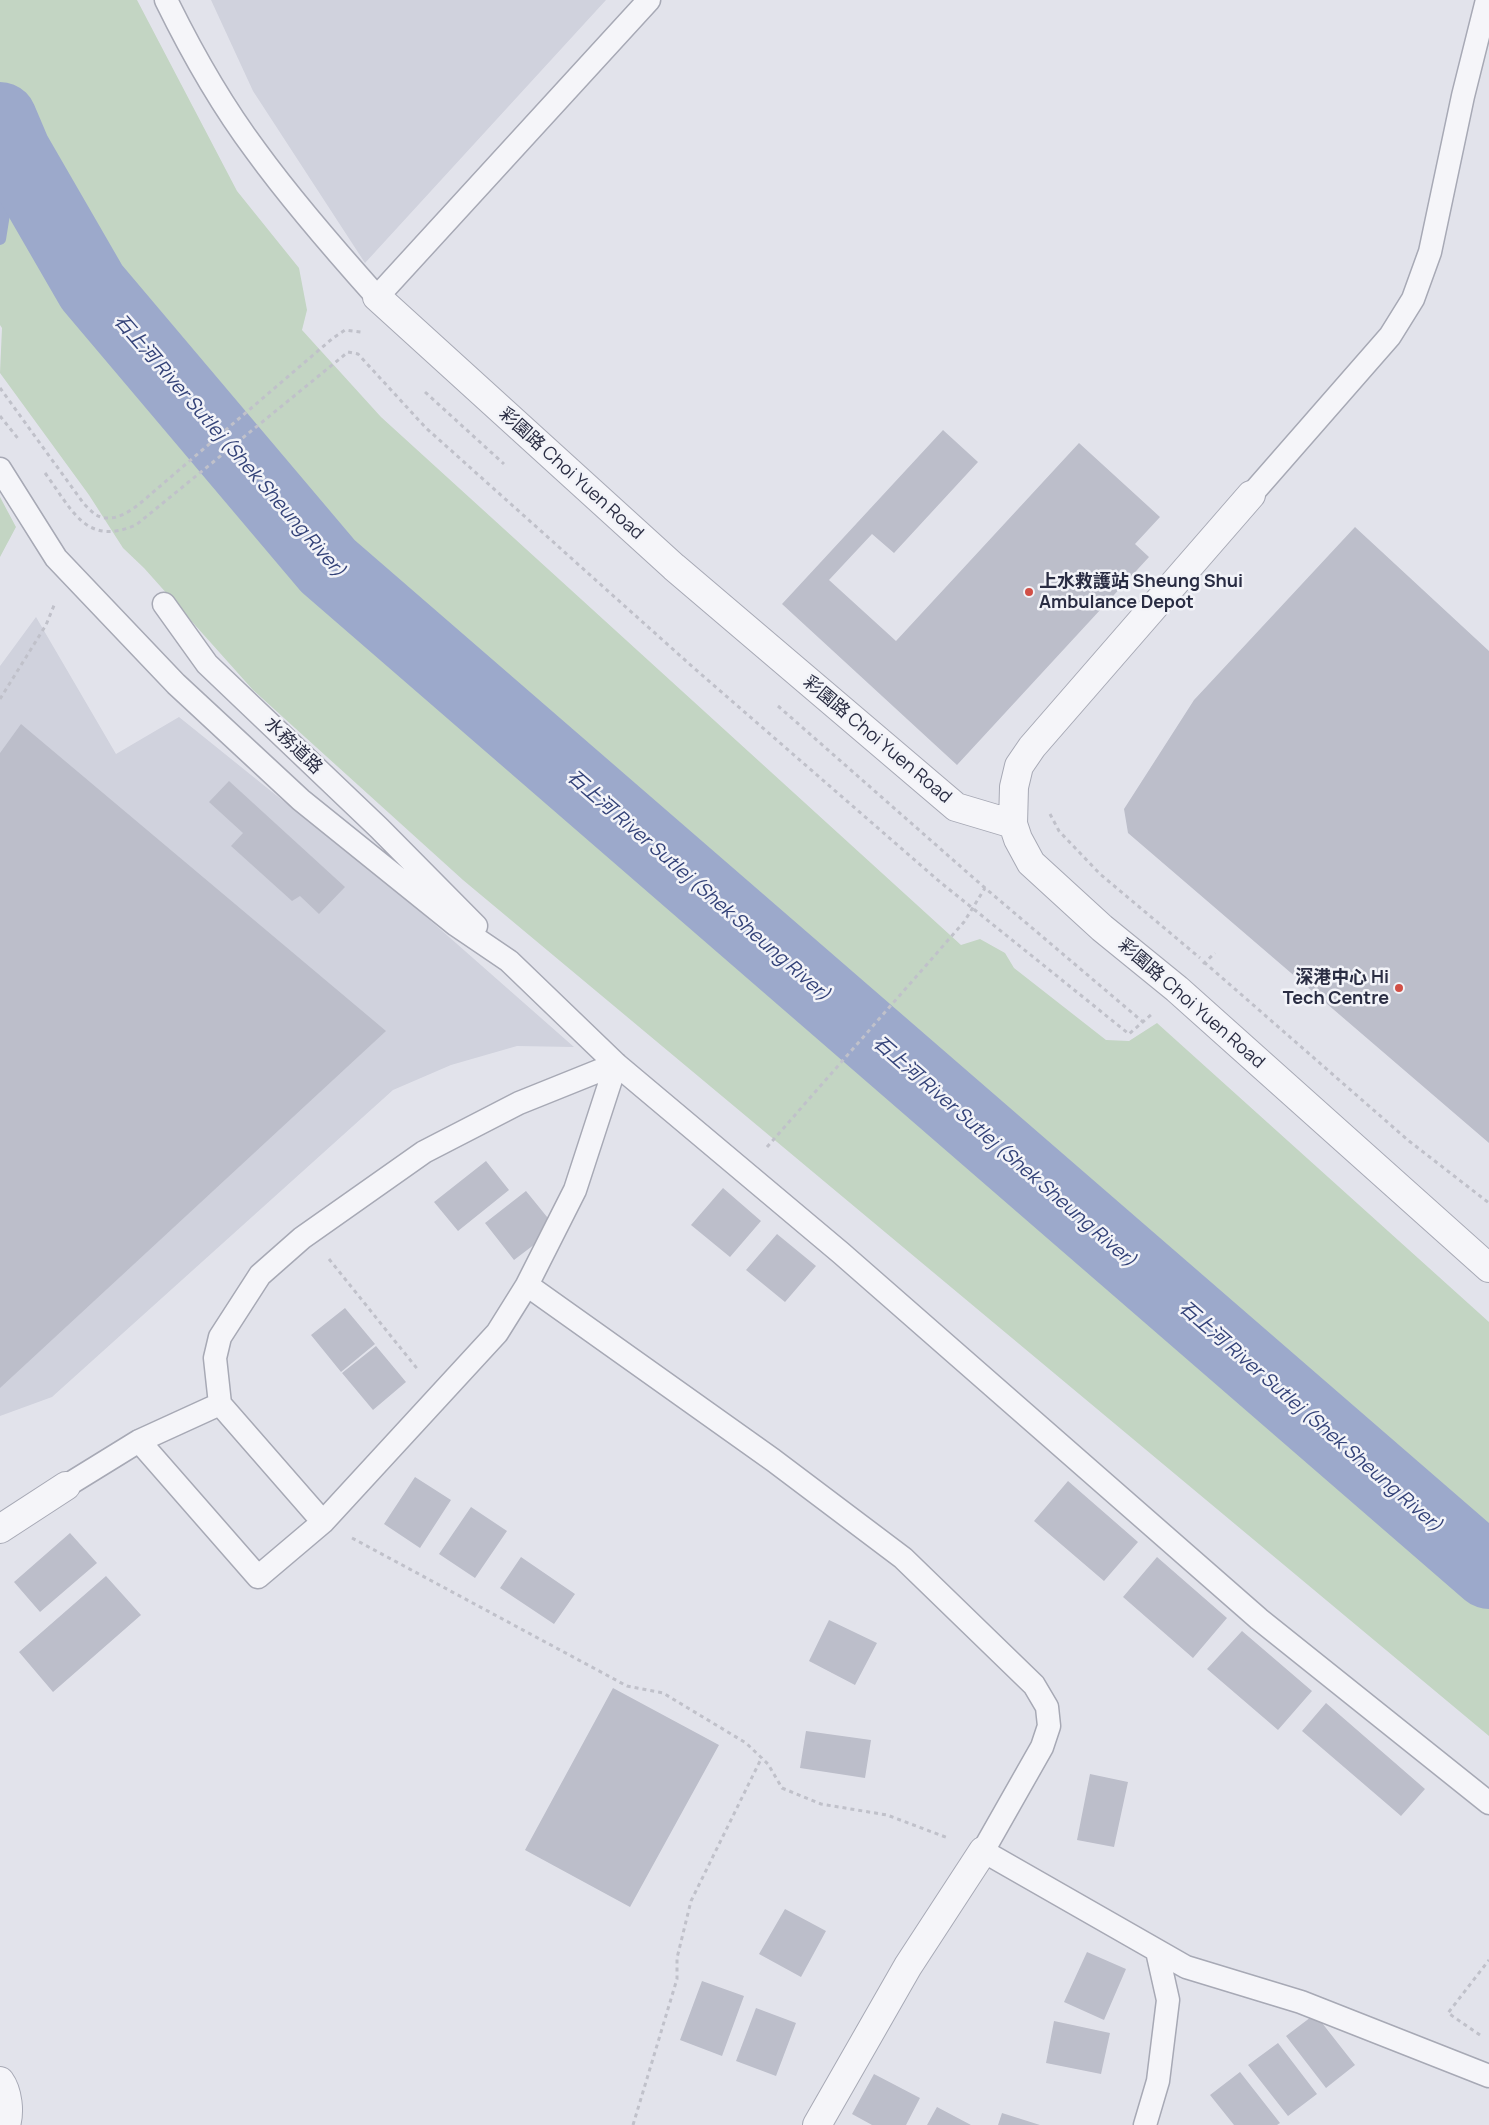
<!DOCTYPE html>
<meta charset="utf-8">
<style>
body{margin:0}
canvas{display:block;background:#e2e3eb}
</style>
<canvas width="1489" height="2125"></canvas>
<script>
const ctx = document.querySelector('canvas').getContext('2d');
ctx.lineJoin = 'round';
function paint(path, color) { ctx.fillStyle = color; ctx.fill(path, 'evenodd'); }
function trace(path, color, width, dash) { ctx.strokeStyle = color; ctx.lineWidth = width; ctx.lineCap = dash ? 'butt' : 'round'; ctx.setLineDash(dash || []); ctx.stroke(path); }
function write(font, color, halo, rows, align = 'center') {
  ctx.font = font + ' Manrope,"Noto Sans SC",sans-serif'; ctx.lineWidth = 5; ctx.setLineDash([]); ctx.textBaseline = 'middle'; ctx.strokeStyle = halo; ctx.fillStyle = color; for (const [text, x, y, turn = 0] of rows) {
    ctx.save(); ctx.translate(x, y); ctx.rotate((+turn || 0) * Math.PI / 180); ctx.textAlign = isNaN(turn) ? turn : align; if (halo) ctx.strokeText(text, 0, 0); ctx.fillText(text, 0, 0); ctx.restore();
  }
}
paint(new Path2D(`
 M 211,0 L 606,0 L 365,263 L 253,91 Z
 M 36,617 L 116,754 L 179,717 L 415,907 L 574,1047 L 517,1046 L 451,1065 L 393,1090 L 52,1397 L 0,1416 L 0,666 Z`), '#d0d2dd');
paint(new Path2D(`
 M 0,0 L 137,0 L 237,191 L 299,268 L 307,310 L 302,330 L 381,417 L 961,945 L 980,939 L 1005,953 L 1014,968 L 1106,1040 L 1129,1041 L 1157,1023 L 1489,1322 L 1489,1736 L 463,880 L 253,690 L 144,568 L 123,548 L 89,495 L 0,373 L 2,328 L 0,325 ZM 844,1014 L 845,1014 L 1234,1351 Z
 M 0,497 L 16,527 L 0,557 Z`), '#c3d5c3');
trace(new Path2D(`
 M 0,239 L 14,152`), '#9ca9cb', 12);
trace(new Path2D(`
 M 0,119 L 14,152 L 92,287 L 328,566 L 1489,1572`), '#9ca9cb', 74);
paint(new Path2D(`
 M 943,430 L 978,462 L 894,553 L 872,534 L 829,580 L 896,641 L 1079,443 L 1160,517 L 1135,544 L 1149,557 L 957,765 L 782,604 Z
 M 1355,527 L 1489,651 L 1489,1143 L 1128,833 L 1124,809 L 1194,700 Z
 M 21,724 L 386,1031 L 0,1388 L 0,753 Z
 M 229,781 L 345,887 L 319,914 L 300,896 L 292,901 L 231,846 L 243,833 L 209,802 Z
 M 486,1161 L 509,1190 L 458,1231 L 434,1202 Z
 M 723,1188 L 761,1221 L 730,1257 L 691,1225 Z
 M 526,1191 L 556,1228 L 514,1260 L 485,1223 Z
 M 777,1234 L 816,1266 L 785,1302 L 746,1270 Z
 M 345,1308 L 375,1344 L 341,1372 L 311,1335 Z
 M 376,1346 L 406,1382 L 373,1410 L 342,1373 Z
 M 415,1477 L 451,1500 L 420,1548 L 384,1524 Z
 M 1068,1481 L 1138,1542 L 1104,1581 L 1034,1521 Z
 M 471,1507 L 507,1531 L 475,1578 L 439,1554 Z
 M 70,1533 L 97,1563 L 40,1612 L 14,1582 Z
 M 521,1557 L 575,1594 L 554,1624 L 500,1588 Z
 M 1157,1557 L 1227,1618 L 1193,1658 L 1123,1597 Z
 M 106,1576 L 141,1615 L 53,1692 L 19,1652 Z
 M 829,1620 L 877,1643 L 855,1685 L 809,1661 Z
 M 1242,1631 L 1312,1691 L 1278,1730 L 1207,1669 Z
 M 613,1688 L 719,1745 L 630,1907 L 525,1850 Z
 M 1326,1703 L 1425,1789 L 1401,1816 L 1302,1731 Z
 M 806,1731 L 871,1740 L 865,1778 L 800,1768 Z
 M 1090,1774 L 1128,1782 L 1114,1847 L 1077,1840 Z
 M 785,1909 L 826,1931 L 801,1977 L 759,1954 Z
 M 1087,1952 L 1126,1969 L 1104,2020 L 1064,2002 Z
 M 702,1981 L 744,1996 L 722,2056 L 680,2040 Z
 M 756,2008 L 796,2023 L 776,2076 L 736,2061 Z
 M 1315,2014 L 1355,2065 L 1326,2088 L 1286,2036 Z
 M 1054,2021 L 1110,2033 L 1101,2074 L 1046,2063 Z
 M 1278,2043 L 1317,2094 L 1288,2116 L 1248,2065 Z
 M 1240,2072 L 1280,2123 L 1277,2125 L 1234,2125 L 1210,2095 Z
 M 874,2074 L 920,2098 L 906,2125 L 872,2125 L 852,2114 Z
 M 937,2107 L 971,2125 L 927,2125 Z
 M 1002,2113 L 1040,2125 L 998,2125 Z`), '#bcbeca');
const lane = new Path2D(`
 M 166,0 C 190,49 223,107 256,151 C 293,202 335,250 377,297 L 649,0
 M 0,469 L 56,558 L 176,684 L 301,800 L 456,925 L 509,961 L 616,1064 L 841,1253 L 1259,1619 L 1489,1803
 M 1251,495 L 1390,336 L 1413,299 L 1430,252 L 1463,96 L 1487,0
 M 164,604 L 207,664 L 379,828 L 476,926
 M 616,1064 L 575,1190 L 527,1285 L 773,1460 L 903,1558 L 1034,1685 L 1047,1707 L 1049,1726 L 1042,1747 L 983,1851 L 1186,1967 L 1301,2002 L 1489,2076
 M 220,1404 L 215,1358 L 220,1337 L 260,1275 L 302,1238 L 424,1152 L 519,1103 L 616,1064
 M 139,1441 L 258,1577 L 323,1522
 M 66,1486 L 139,1441 L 220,1404 L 323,1522 L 497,1333 L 527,1285
 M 1145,2125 L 1158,2081 L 1168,2000 L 1157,1951`);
const street = new Path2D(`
 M 377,297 L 674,567 L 956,807 L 1013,824
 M 1251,495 L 1032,747 L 1019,766 L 1014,787 L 1013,824 L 1018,839 L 1031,863 L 1102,928 L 1177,989 L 1489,1268
 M 0,1529 L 66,1486
 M 0,2081 C 8,2092 10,2112 6,2125
 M 817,2125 L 908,1966 L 983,1851`);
trace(lane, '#a7a9b5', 25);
trace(street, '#a7a9b5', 30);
trace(new Path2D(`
 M 0,388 L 84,504 C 88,508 92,512 96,515 C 119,527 142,501 158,488 L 333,338 L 345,330 L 361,332
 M 425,392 L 504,464
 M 0,416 L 20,441
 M 45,473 C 72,509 85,547 136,525 L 348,352 L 358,354 L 426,428 L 695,669 L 940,882 L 1129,1034 L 1152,1014
 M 0,699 L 46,625 L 55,603
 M 778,706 L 985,888 L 1143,1022
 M 1050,814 L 1059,831 L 1100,874 L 1200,958
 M 1204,962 L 1409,1141 L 1489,1203
 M 1203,964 L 1215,953
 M 767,1147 L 964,922 L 985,888
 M 329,1259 L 419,1371
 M 352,1538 L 627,1686 L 663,1693 L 746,1743 L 768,1764 L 782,1788 L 821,1804 L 887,1815 L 948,1838
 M 1480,2035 L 1448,2013 L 1489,1960
 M 633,2125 L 677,1979 L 677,1958 L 691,1901 L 762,1757`), '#c0c1ca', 3, [4, 4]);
trace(lane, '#f5f5f9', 22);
trace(street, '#f5f5f9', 28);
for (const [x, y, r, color] of [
 [1029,592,5,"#d14f46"],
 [1399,988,5,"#d14f46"]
]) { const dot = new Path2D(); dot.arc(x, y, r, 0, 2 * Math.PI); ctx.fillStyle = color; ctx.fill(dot); trace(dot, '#f2f3f8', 2); }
write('18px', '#2a2d43', '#f2f3f8', [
 ["彩園路 Choi Yuen Road",571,474,42],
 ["彩園路 Choi Yuen Road",877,740,40],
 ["水務道路",293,746,44],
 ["彩園路 Choi Yuen Road",1191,1004,41]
]);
write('bold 18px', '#2a2d43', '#f2f3f8', [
 ["上水救護站 Sheung Shui",1039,582],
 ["Ambulance Depot",1039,603],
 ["深港中心 Hi",1389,978,"right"],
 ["Tech Centre",1389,999,"right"]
], 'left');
write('italic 19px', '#334278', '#f2f3f8', [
 ["石上河 River Sutlej (Shek Sheung River)",229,446,49],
 ["石上河 River Sutlej (Shek Sheung River)",698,886,41],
 ["石上河 River Sutlej (Shek Sheung River)",1004,1152,41],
 ["石上河 River Sutlej (Shek Sheung River)",1310,1417,41]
]);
</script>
